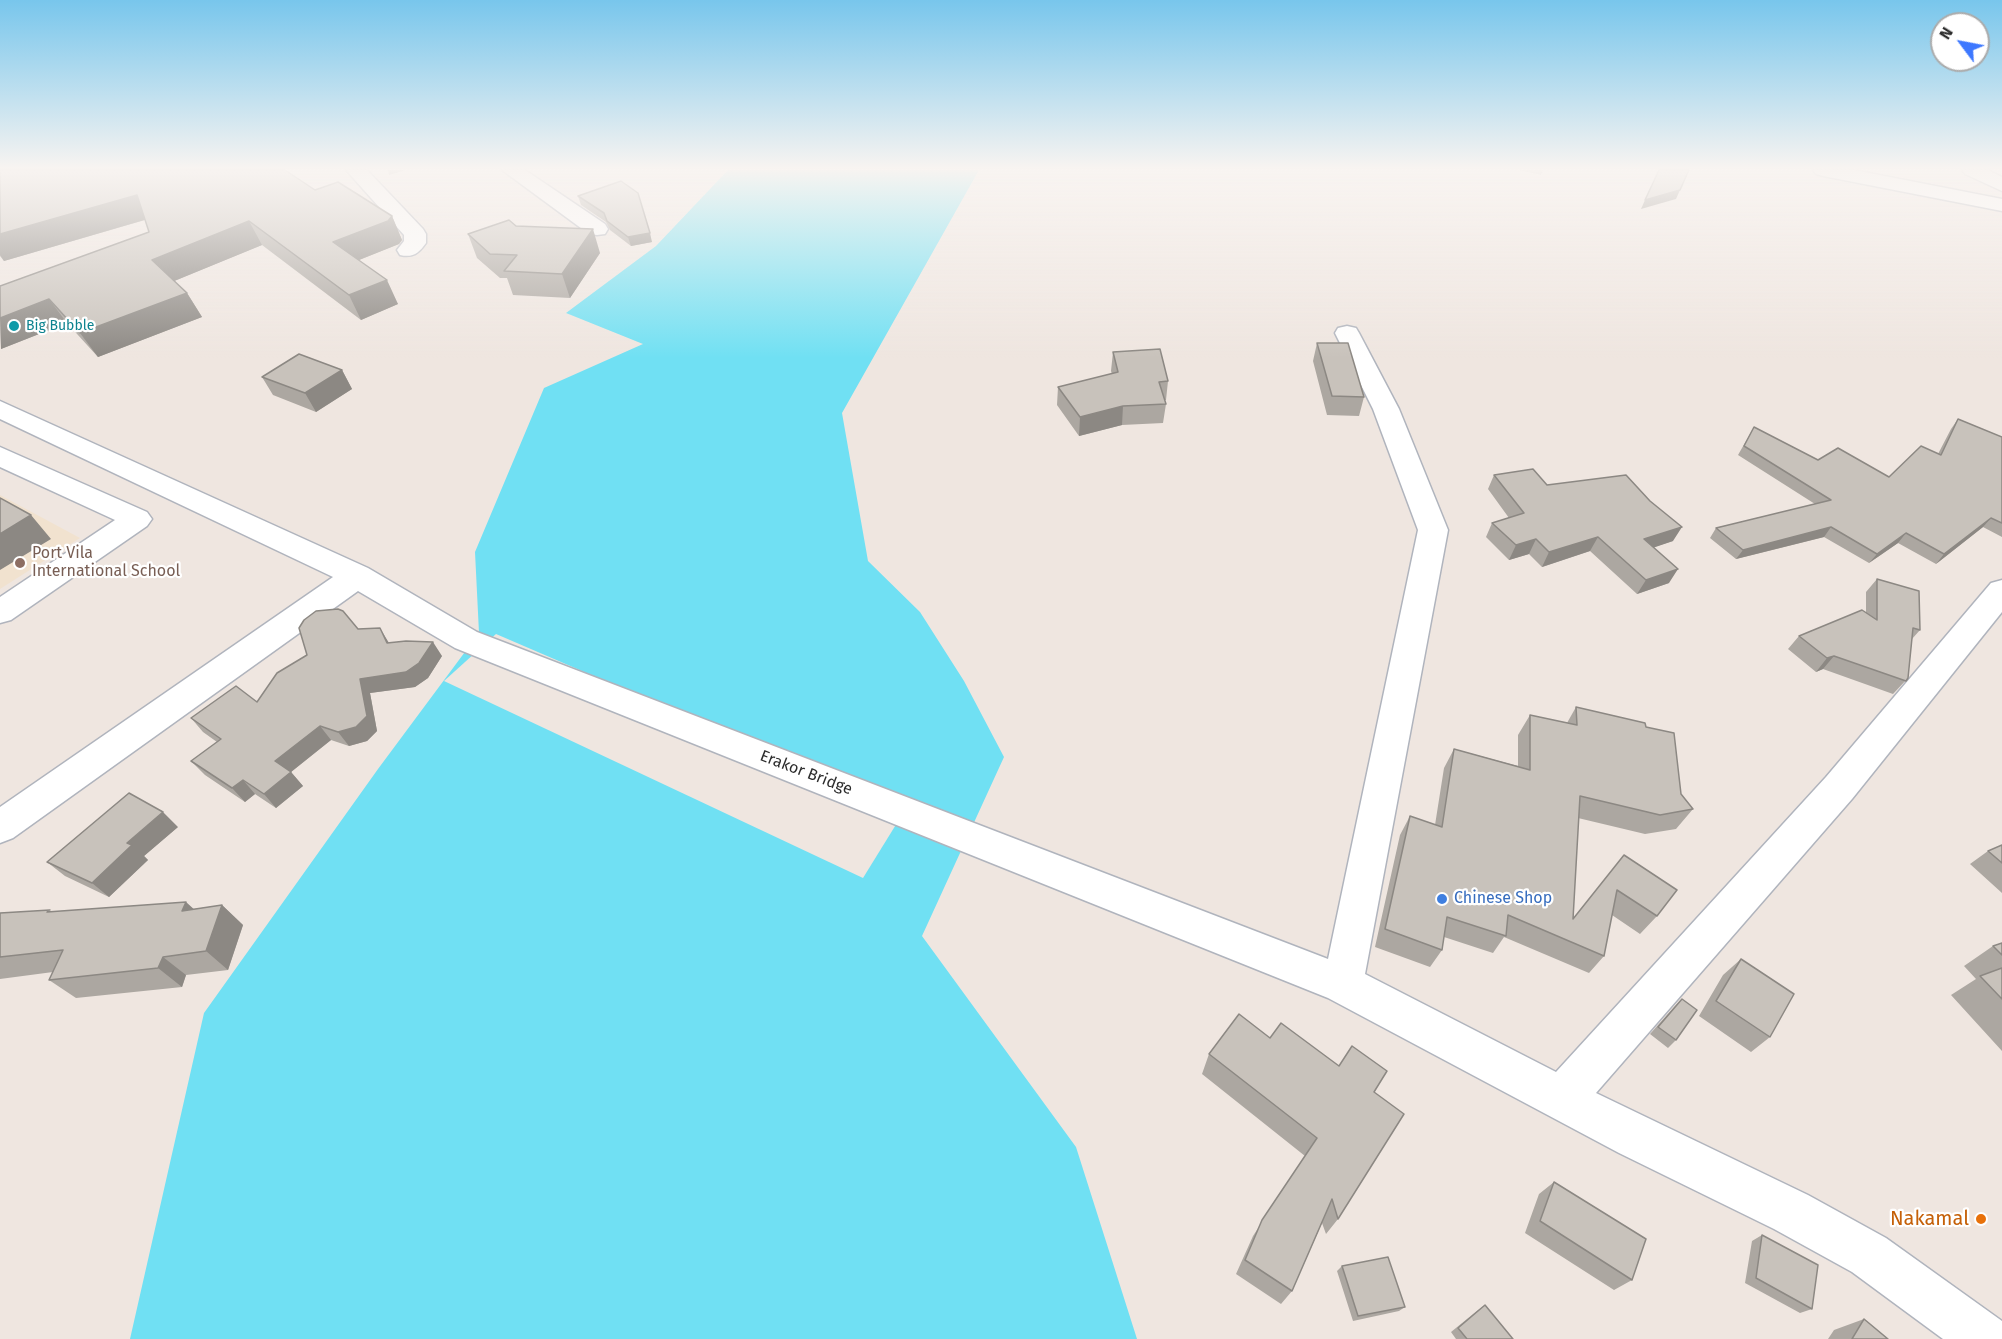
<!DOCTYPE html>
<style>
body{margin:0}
#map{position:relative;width:2002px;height:1339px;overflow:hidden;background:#efe6e0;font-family:"Fira Sans",sans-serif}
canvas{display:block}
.north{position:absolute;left:1930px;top:12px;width:60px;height:60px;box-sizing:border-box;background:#fff;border:2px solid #ababab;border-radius:50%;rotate:302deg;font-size:16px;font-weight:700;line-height:24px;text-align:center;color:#2d2d2d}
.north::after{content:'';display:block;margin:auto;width:21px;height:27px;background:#3d78ff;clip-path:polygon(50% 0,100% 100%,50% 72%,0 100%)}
</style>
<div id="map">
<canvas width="2002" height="1339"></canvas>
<div class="north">N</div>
</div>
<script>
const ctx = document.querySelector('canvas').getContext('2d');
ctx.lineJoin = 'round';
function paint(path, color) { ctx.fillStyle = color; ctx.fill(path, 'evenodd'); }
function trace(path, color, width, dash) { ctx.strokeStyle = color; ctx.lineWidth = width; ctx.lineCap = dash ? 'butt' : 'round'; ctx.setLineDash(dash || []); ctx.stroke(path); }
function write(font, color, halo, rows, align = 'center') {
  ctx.font = font + ' "Fira Sans",sans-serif'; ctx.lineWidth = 4.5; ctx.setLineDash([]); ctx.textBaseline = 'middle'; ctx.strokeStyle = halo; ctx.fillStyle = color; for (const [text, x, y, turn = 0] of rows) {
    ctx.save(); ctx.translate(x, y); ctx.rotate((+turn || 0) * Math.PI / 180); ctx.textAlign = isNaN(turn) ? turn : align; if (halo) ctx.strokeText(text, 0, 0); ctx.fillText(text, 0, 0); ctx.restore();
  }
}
paint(new Path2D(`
 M 0,495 L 80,538 L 0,589 Z`), '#f1e2cf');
paint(new Path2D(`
 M 728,170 L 979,170 L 842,413 L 868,561 L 920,612 L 964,681 L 1004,757 L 922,936 L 1076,1147 L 1137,1339 L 130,1339 L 204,1013 L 378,769 L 479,633 L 475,552 L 544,388 L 643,344 L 566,313 L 656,246 Z`), '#70e0f3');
paint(new Path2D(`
 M 496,634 L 905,810 L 863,878 L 444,681 Z`), '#efe6e0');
const street = new Path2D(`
 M 346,170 L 367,170 L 423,229 L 426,234 L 426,243 C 419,253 413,258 400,255 L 397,250 L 404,241 L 404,235 Z
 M 502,170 L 525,170 L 605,224 L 608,229 L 605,234 L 597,235 L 589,234 Z
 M 1813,170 L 1854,170 L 2002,199 L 2002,211 L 1823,176 L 1816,174 Z
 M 1962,170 L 1988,170 L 2002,177 L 2002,191 L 1965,174 Z
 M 1347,326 L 1356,328 L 1359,333 L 1399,409 L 1448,530 L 1365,974 L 1556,1072 L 1826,777 L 1991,583 L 2002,580 L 2002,612 L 1852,799 L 1596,1093 L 1808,1195 L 1886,1238 L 2002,1321 L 2002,1339 L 1943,1339 L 1852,1272 L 1774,1229 L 1619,1153 L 1328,998 L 455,648 L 358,591 L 13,838 L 0,843 L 0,807 L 333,577 L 0,419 L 0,401 L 368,568 L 477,632 L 1328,959 L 1418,530 L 1373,409 L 1335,333 L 1338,328 Z
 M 0,447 L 147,512 L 152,519 L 147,526 L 11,620 L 0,623 L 0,597 L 115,520 L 0,467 Z`);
trace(street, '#b0b4bd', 3);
paint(street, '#fff');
paint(new Path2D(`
 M 0,170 L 315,190 L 392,216 L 402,240 L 399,244 L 359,260 L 398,304 L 361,320 L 262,245 L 174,281 L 187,293 L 202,317 L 98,357 L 67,323 L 1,349 L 0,286 L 149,232 L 145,220 L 4,261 L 0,256 Z
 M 1519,170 L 1543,170 L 1541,175 Z
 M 578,196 L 652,242 L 631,246 L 610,230 L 606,222 L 581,205 Z
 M 516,226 L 600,253 L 570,298 L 513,295 L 507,278 L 500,278 L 477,258 L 468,234 Z
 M 1317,343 L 1364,397 L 1359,416 L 1327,415 L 1313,361 Z
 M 1113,352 L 1168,381 L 1166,400 L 1164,400 L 1166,404 L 1163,423 L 1122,425 L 1079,436 L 1057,405 L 1058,387 L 1112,374 L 1111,371 Z
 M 342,370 L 352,389 L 316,412 L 273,395 L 262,377 Z
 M 1958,419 L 2002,437 L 2002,537 L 1983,527 L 1936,564 L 1898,543 L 1869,563 L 1824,537 L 1736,559 L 1710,538 L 1716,528 L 1815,504 L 1738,455 L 1754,427 L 1818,460 L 1889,477 L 1938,454 L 1951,429 Z
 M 1494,475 L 1547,485 L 1673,541 L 1654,547 L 1669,583 L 1637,594 L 1590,551 L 1542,567 L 1529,554 L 1509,560 L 1486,537 L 1492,523 L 1509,518 L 1488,489 Z
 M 1877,579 L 1920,630 L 1912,639 L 1908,678 L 1893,694 L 1823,669 L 1816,672 L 1788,649 L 1799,636 L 1866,613 L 1866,592 Z
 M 358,629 L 389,643 L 442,656 L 428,678 L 415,687 L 370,693 L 377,731 L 367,741 L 349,746 L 331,740 L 291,772 L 303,786 L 276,808 L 255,794 L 245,802 L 205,775 L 191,761 L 217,742 L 203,732 L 191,718 L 257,702 Z
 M 1576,707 L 1646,727 L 1681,794 L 1693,809 L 1676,829 L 1645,834 L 1578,818 L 1573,919 L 1624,855 L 1657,916 L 1640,934 L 1612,915 L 1604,956 L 1589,973 L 1504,937 L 1493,953 L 1444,937 L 1442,950 L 1430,967 L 1375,947 L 1400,835 L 1410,816 L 1435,825 L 1444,768 L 1454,749 L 1518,766 L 1518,735 L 1530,715 L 1567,723 Z
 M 178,827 L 144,856 L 148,860 L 109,897 L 65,876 L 47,862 Z
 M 2002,845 L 2002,893 L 1970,864 L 1988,851 Z
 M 222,905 L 243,925 L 228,970 L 186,975 L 182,987 L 76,998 L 49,980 L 53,972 L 0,979 L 0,913 L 194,909 Z
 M 2002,943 L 2002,1051 L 1951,995 L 1976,979 L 1964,966 L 1993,946 Z
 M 1741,959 L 1770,1037 L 1751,1052 L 1699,1016 L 1723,975 Z
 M 1682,999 L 1676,1040 L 1668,1048 L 1650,1034 L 1674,1007 Z
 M 1270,1038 L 1374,1092 L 1338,1219 L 1326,1234 L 1322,1223 L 1292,1291 L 1281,1304 L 1236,1274 L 1253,1236 L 1305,1156 L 1202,1074 L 1209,1054 Z
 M 1554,1182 L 1632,1280 L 1614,1290 L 1525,1233 L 1539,1194 Z
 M 1762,1235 L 1812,1309 L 1800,1313 L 1745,1283 L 1752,1241 Z
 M 1342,1266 L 1405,1307 L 1399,1311 L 1353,1321 L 1337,1271 Z
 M 1485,1305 L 1513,1339 L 1456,1339 L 1451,1332 L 1478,1310 Z
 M 1864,1319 L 1888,1339 L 1828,1339 L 1834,1330 Z`), '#aca7a1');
paint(new Path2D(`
 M 388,170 L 406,170 L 389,175 Z
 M 1680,190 L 1676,199 L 1641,209 L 1645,200 Z
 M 137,195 L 151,218 L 4,261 L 0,255 L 0,234 Z
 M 392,216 L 402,240 L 399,244 L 344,266 L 333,242 Z
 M 249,221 L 262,245 L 167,284 L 152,260 Z
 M 593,229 L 600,253 L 570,298 L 562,274 Z
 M 650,233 L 652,242 L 631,246 L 628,237 Z
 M 387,280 L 398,304 L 361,320 L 349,295 Z
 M 187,293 L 202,317 L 98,357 L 80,333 Z
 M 49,299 L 67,323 L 1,349 L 0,318 Z
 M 342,370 L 352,389 L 316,412 L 305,393 Z
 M 1123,406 L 1122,425 L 1079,436 L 1080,417 Z
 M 31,515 L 51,539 L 0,570 L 0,534 Z
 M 1991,518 L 1983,527 L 1936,564 L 1944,554 Z
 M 1682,527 L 1673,541 L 1635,554 L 1644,539 Z
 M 1831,527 L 1824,537 L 1736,559 L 1743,550 Z
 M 1906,533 L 1898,543 L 1869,563 L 1877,554 Z
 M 1598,537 L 1590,551 L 1542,567 L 1549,552 Z
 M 1536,539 L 1529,554 L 1509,560 L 1516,545 Z
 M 1678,569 L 1669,583 L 1637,594 L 1646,580 Z
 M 380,628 L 389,643 L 387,643 Z
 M 433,642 L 442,656 L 428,678 L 415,687 L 370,693 L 377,731 L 367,741 L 349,746 L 338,732 L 360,679 Z
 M 1834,656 L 1823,669 L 1816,672 L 1827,658 Z
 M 320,726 L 331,740 L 291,772 L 303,786 L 276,808 L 264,794 L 275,761 Z
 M 243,780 L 255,794 L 245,802 L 232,788 Z
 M 163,812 L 178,827 L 144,856 L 148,860 L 109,897 L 92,883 L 127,843 Z
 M 186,902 L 207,921 L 182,911 Z
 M 222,905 L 243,925 L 228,970 L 206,951 Z
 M 163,957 L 186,975 L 182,987 L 158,968 Z`), '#8c8883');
const building = new Path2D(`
 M 0,170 L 285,170 L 315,190 L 338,182 L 392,216 L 388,221 L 333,242 L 387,280 L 349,295 L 249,221 L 152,260 L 187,293 L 80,333 L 49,299 L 0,318 L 0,286 L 149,232 L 137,195 L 0,234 Z
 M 1659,170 L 1689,170 L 1680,190 L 1645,200 Z
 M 621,181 L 638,193 L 650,233 L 628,237 L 607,221 L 604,213 L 578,196 Z
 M 509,220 L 516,226 L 593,229 L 562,274 L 504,271 L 517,255 L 490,254 L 468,234 Z
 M 1317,343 L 1348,343 L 1364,397 L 1332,396 Z
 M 1160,349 L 1168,381 L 1159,382 L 1166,404 L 1123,406 L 1080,417 L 1058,387 L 1118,372 L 1113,352 Z
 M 299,354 L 342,370 L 305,393 L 262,377 Z
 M 1958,419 L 2002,437 L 2002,523 L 1991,518 L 1944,554 L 1906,533 L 1877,554 L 1831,527 L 1743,550 L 1716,528 L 1831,500 L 1744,446 L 1754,427 L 1818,460 L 1838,448 L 1889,477 L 1921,446 L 1941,455 Z
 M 1533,469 L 1547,485 L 1626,475 L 1650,501 L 1682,527 L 1644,539 L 1678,569 L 1646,580 L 1598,537 L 1549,552 L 1536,539 L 1516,545 L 1492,523 L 1524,513 L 1494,475 Z
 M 0,498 L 31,515 L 0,534 Z
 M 1877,579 L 1919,591 L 1920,630 L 1913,628 L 1908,678 L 1906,681 L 1834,656 L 1827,658 L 1799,636 L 1862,610 L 1877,620 Z
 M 338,609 L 343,611 L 358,629 L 380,628 L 387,643 L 406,641 L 433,642 L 419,663 L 406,672 L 360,679 L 367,716 L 356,727 L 338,732 L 320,726 L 275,761 L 291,772 L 264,794 L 243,780 L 232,788 L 191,761 L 221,739 L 191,718 L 236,686 L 257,702 L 277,673 L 307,655 L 299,628 L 304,620 L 316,611 Z
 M 1576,707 L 1645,723 L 1646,727 L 1674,733 L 1681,794 L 1693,809 L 1660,815 L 1580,796 L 1573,919 L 1624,855 L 1677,890 L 1657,916 L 1617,890 L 1604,956 L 1508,915 L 1506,936 L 1447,917 L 1442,950 L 1385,929 L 1410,816 L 1442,827 L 1454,749 L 1530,770 L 1530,715 L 1577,725 Z
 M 129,793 L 163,812 L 127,843 L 132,845 L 92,883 L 47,862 Z
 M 2002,845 L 2002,863 L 1988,851 Z
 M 186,902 L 182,911 L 222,905 L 206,951 L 163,957 L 158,968 L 49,980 L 63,950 L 0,957 L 0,913 L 50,910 L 47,912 Z
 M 2002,943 L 2002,955 L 1993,946 Z
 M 1741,959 L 1794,994 L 1770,1037 L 1716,1001 Z
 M 2002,968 L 2002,999 L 1980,976 Z
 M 1682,999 L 1697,1010 L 1676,1040 L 1658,1027 Z
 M 1239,1014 L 1270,1038 L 1281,1023 L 1339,1066 L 1352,1046 L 1387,1071 L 1374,1092 L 1404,1114 L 1338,1219 L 1332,1199 L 1292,1291 L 1245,1260 L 1262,1220 L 1317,1138 L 1209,1054 Z
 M 1554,1182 L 1646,1239 L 1632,1280 L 1540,1221 Z
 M 1762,1235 L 1818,1265 L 1812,1309 L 1756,1278 Z
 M 1388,1257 L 1405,1307 L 1358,1316 L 1342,1266 Z
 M 1485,1305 L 1513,1339 L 1467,1339 L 1458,1328 Z
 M 1864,1319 L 1888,1339 L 1852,1339 Z`);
paint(building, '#c8c2bb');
trace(building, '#8c8883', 1.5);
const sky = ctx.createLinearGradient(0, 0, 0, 358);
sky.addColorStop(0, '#78c6ec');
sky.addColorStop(0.47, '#f8f4f1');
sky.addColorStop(1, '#f8f4f100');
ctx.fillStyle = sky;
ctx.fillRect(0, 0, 2002, 358);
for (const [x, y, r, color] of [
 [14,326,6,"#0f9aa8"],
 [20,563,6,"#8d6e63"],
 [1442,899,6,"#3f7fe0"],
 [1981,1219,6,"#e8710a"]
]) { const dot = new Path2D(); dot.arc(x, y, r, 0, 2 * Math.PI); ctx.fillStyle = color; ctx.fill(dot); trace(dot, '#fff', 2); }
write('14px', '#0d838f', '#fff', [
 ["Big Bubble",26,326]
], 'left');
write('16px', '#785e54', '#fff', [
 ["Port Vila",32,554],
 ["International School",32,572]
], 'left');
write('16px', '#2d2d2d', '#fff', [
 ["Erakor Bridge",806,773,21]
]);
write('16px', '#366cbe', '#fff', [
 ["Chinese Shop",1454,899]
], 'left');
write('20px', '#c56008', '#fff', [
 ["Nakamal",1969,1219]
], 'right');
</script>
